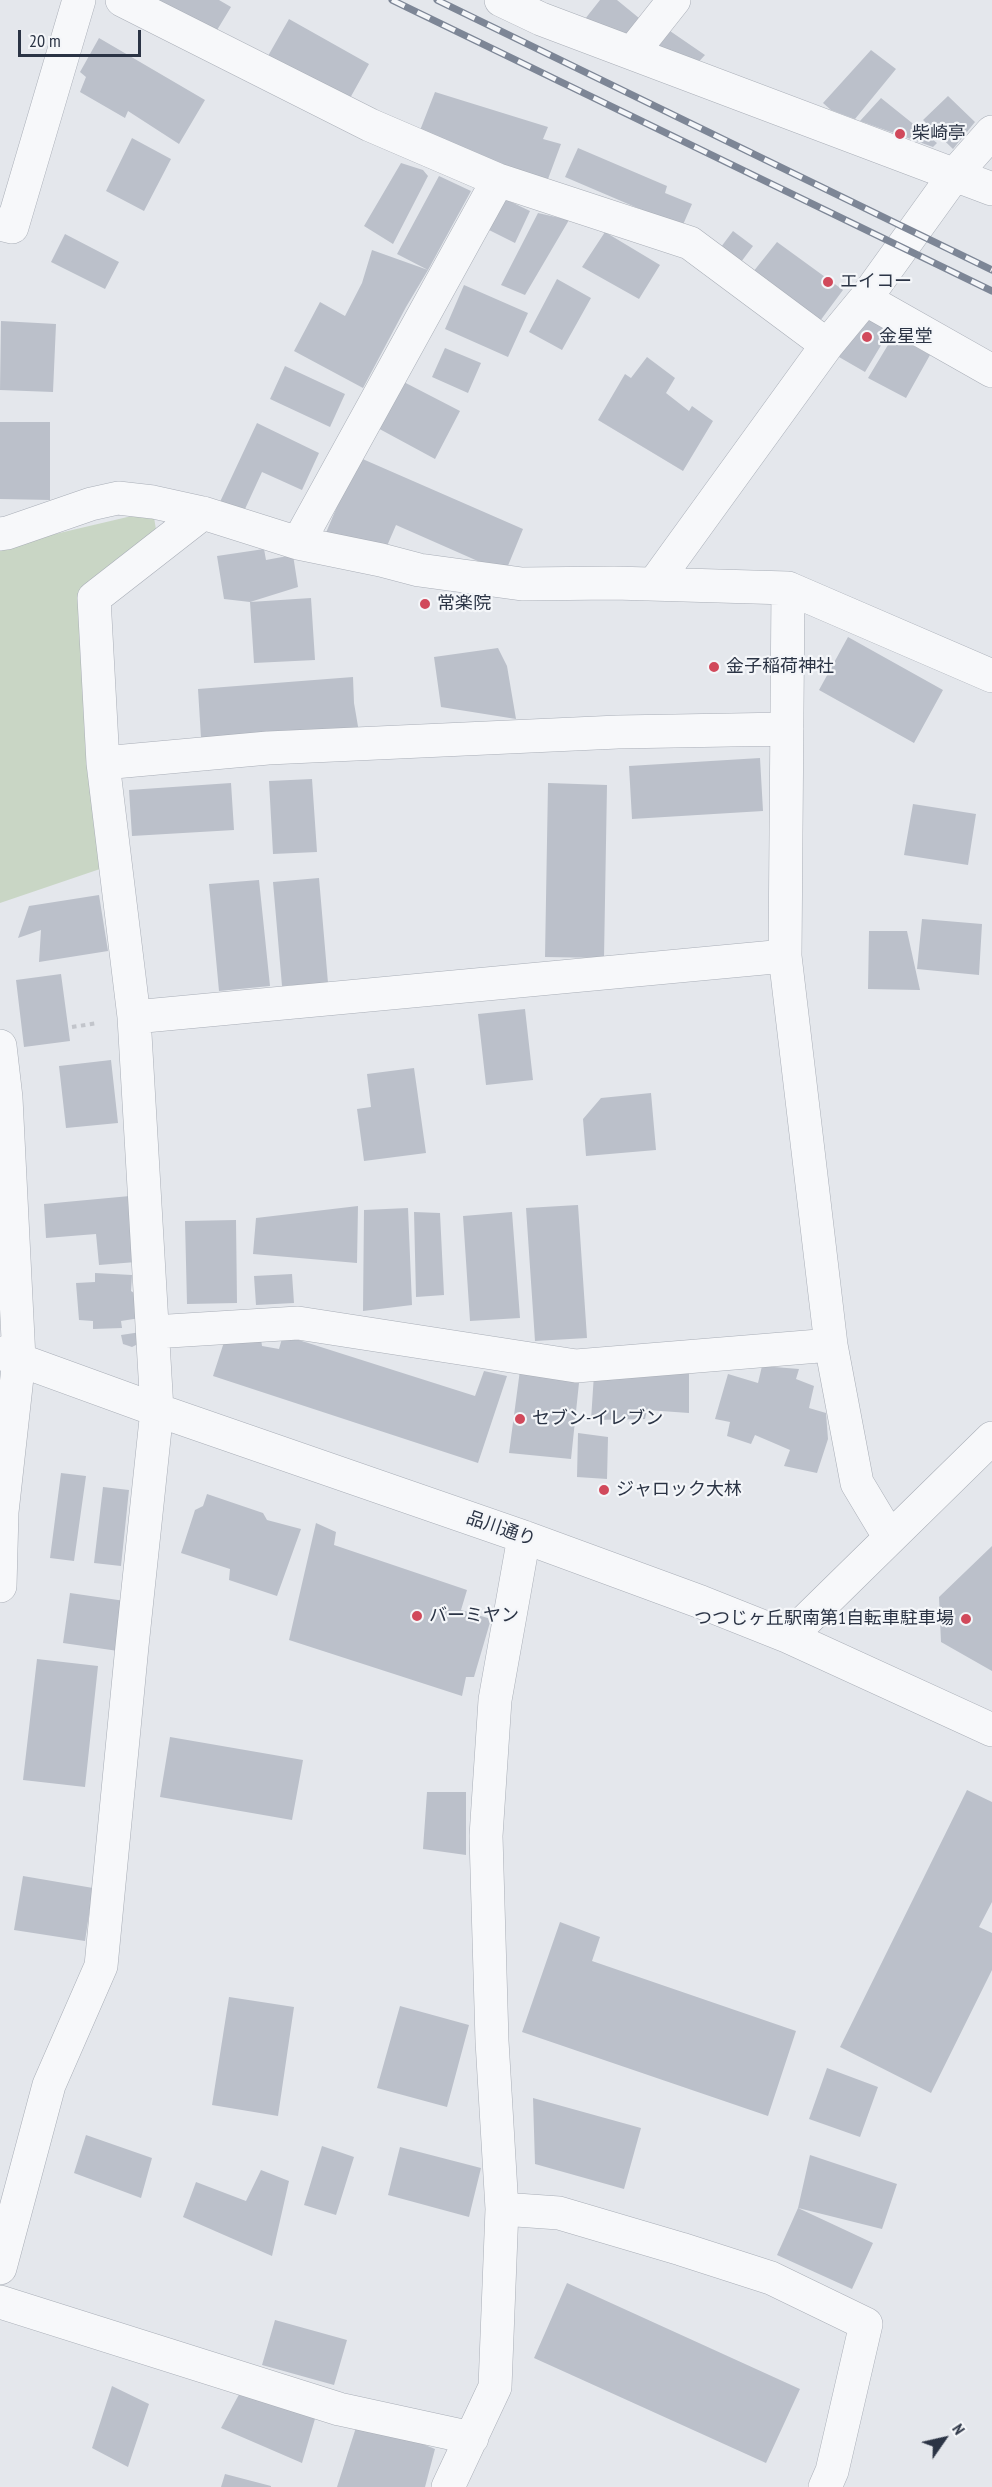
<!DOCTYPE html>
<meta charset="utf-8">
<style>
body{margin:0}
#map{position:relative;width:992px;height:2487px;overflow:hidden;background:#e4e7ec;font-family:"PT Sans Narrow",sans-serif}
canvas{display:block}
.north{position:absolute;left:914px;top:2409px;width:60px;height:60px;-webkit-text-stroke:4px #f4f6f9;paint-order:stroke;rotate:56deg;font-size:16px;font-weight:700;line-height:24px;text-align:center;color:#2b3445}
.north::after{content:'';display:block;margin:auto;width:21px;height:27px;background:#2b3445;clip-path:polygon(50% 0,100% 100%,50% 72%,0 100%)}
.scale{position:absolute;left:18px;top:30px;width:123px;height:27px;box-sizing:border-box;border:3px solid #2b3445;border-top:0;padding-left:8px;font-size:18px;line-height:21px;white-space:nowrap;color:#2b3445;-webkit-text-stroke:4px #f4f6f9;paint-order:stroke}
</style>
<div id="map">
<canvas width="992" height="2487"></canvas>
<div class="north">N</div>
<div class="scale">20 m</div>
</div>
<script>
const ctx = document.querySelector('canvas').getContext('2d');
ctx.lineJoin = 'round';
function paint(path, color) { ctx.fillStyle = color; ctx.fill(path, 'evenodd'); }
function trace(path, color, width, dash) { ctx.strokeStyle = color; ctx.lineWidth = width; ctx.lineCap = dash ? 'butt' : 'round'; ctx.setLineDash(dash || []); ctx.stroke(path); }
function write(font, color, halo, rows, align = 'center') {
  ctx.font = font + ' "PT Sans Narrow","Noto Sans JP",sans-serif'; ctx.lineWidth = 4.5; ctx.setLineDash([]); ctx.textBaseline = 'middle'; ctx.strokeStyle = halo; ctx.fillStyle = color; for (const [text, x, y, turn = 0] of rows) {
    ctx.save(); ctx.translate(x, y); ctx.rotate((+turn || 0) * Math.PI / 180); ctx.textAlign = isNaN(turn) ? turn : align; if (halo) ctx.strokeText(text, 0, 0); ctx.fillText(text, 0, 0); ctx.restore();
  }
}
paint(new Path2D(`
 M 153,511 L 157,536 L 79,593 L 100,869 L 0,903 L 0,547 Z`), '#c9d6c5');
paint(new Path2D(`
 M 148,0 L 219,0 L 231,7 L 211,40 Z
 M 600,0 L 617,0 L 639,18 L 624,38 L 585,19 Z
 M 289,19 L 369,64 L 344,109 L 264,63 Z
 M 670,31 L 705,55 L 692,69 L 655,51 Z
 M 99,38 L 205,100 L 179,144 L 128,111 L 125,118 L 80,92 L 86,77 L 80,72 Z
 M 871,50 L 896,69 L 855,119 L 831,110 L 823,103 Z
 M 435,92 L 548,127 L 543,139 L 561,144 L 545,187 L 417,138 Z
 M 948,96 L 975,122 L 953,149 L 923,120 Z
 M 881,98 L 937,143 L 933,147 L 860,121 Z
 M 132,138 L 171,159 L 144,211 L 106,191 Z
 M 578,148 L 667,186 L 665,193 L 692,204 L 682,227 L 565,177 Z
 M 401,163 L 423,170 L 428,176 L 393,244 L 364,226 Z
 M 439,176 L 471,191 L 428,270 L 406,307 L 363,388 L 294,351 L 320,302 L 345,316 L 362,283 L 372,250 L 428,270 L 397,254 Z
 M 503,198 L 530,211 L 515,243 L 487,229 Z
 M 538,213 L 569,220 L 525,295 L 501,285 Z
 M 733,231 L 753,246 L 738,266 L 718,251 Z
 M 605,232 L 660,265 L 639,299 L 582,267 Z
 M 65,234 L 119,262 L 105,289 L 51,262 Z
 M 777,242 L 843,290 L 820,321 L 753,272 Z
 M 557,279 L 591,298 L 562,350 L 529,332 Z
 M 464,285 L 528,313 L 508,357 L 445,329 Z
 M 866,317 L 889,332 L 865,372 L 839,357 Z
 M 1,321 L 56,324 L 53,392 L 0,390 Z
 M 894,335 L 930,355 L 906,398 L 868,378 Z
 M 445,348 L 481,363 L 468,393 L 432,377 Z
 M 647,357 L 675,378 L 666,393 L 689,411 L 692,406 L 713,421 L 683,471 L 598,420 L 625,374 L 631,378 Z
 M 285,366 L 345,394 L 330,427 L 270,399 Z
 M 398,379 L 460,411 L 435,459 L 374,426 Z
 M 0,422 L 50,422 L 50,500 L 0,499 Z
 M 257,423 L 319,453 L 302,490 L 262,472 L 245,509 L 219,504 Z
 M 358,457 L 523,529 L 505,573 L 396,525 L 381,560 L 325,535 Z
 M 264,549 L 266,560 L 293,555 L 298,587 L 250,602 L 224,599 L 217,556 Z
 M 311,598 L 315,660 L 254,663 L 250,602 Z
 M 848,637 L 943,690 L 914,743 L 819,690 Z
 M 498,648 L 507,666 L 516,719 L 441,707 L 434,657 Z
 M 353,677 L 354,703 L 360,738 L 201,738 L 198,689 Z
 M 760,758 L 763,811 L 632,819 L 629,766 Z
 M 312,779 L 317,852 L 273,854 L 269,781 Z
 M 231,783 L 234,830 L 132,836 L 129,790 Z
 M 548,783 L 607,785 L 604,958 L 545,957 Z
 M 913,804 L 976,814 L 968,865 L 904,855 Z
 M 319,878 L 328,983 L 282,986 L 273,882 Z
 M 259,880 L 270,986 L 219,991 L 209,884 Z
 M 99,895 L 108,951 L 39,962 L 41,930 L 18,938 L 29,906 Z
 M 922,919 L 982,924 L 979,975 L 917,969 Z
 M 869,931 L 907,931 L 920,990 L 868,989 Z
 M 61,974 L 70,1041 L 24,1047 L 16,980 Z
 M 525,1009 L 533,1080 L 486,1085 L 478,1014 Z
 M 111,1060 L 118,1123 L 66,1128 L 59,1066 Z
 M 414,1068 L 426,1153 L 364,1161 L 357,1109 L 371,1107 L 367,1074 Z
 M 651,1093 L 656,1150 L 586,1156 L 583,1119 L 601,1098 Z
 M 130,1196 L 136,1262 L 99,1265 L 96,1234 L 46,1238 L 44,1204 Z
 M 578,1205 L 587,1338 L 535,1341 L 526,1208 Z
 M 358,1206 L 357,1263 L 253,1254 L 256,1218 Z
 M 408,1208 L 412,1305 L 363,1311 L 364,1210 Z
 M 414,1212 L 440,1213 L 444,1295 L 416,1297 Z
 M 512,1212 L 520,1318 L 470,1321 L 463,1216 Z
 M 236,1220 L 237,1303 L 187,1304 L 185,1221 Z
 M 95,1273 L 132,1275 L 131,1291 L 139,1296 L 140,1318 L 121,1321 L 122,1328 L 93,1329 L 93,1321 L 79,1320 L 76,1283 L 95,1282 Z
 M 292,1274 L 294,1303 L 256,1305 L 254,1276 Z
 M 141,1332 L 138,1344 L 132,1347 L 123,1344 L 121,1335 Z
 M 283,1335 L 475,1396 L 484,1371 L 507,1376 L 478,1463 L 213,1376 L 225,1339 L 261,1339 L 262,1346 L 279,1349 Z
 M 762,1366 L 799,1369 L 796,1379 L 814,1386 L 809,1408 L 826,1413 L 828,1439 L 817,1473 L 784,1466 L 790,1450 L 755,1435 L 751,1444 L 727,1436 L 730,1422 L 715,1419 L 728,1374 L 758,1383 Z
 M 520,1370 L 579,1383 L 571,1459 L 509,1453 Z
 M 689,1373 L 689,1413 L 647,1410 L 645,1419 L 591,1420 L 594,1374 Z
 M 578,1433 L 608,1437 L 607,1479 L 577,1477 Z
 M 61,1473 L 86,1476 L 74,1561 L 50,1558 Z
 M 103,1487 L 129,1490 L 121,1566 L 94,1563 Z
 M 207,1494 L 263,1513 L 267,1520 L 301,1529 L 277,1596 L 229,1580 L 230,1569 L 181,1553 L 195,1510 L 203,1506 Z
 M 316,1523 L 336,1532 L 334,1545 L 467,1590 L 461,1610 L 491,1619 L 474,1677 L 466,1677 L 462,1696 L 289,1640 Z
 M 992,1546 L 992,1671 L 941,1642 L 939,1597 Z
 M 70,1593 L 125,1601 L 118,1651 L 63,1643 Z
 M 37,1659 L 98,1666 L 85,1787 L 23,1780 Z
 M 170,1737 L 303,1760 L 292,1820 L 160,1797 Z
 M 967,1790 L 992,1802 L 992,1902 L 979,1927 L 992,1933 L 992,1970 L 931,2093 L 840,2047 Z
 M 427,1792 L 466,1792 L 466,1855 L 423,1849 Z
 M 23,1876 L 93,1888 L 85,1941 L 14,1930 Z
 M 560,1922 L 600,1937 L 592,1961 L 796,2031 L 768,2116 L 522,2032 Z
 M 229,1997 L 294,2007 L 278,2116 L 212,2105 Z
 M 400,2006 L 469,2025 L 447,2107 L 377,2088 Z
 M 827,2068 L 878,2087 L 860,2137 L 809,2119 Z
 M 533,2098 L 641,2128 L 624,2189 L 535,2164 Z
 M 86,2135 L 152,2158 L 141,2198 L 74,2173 Z
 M 322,2146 L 354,2157 L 336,2215 L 304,2205 Z
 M 400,2147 L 481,2168 L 469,2217 L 388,2195 Z
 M 810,2155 L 897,2184 L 882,2229 L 798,2208 L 873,2243 L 852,2289 L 777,2255 L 798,2208 Z
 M 261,2170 L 289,2181 L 272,2256 L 183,2217 L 196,2182 L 246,2201 Z
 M 567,2283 L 800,2389 L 766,2463 L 534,2358 Z
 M 275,2320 L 347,2340 L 334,2385 L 262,2365 Z
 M 112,2386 L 149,2404 L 128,2467 L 92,2448 Z
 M 243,2387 L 317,2412 L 302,2463 L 221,2428 Z
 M 359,2418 L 435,2449 L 425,2487 L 337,2487 Z
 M 225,2474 L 271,2486 L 271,2487 L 221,2487 Z`), '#bbc0ca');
const minor = new Path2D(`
 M 122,0 L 370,125 L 498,180 L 690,243 L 827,345
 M 501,0 L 541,19 L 992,189
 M 632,53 L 674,0
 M 0,224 L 12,227 L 79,0
 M 865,299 L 992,371
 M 0,534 L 7,533 L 91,504 L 118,498 L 153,502 L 203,513 L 298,543 L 381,560 L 419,570 L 522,584 L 614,583 L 788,588 L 992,676
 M 298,543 L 498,180
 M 654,584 L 827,345 L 865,299 L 955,174 L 992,132
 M 788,588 L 785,956 L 831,1345 L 857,1483 L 890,1538
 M 103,763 L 268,748 L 618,732 L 787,729
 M 134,1017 L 785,956
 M 0,1046 L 6,1098 L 19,1359 L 2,1512 L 0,1586
 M 153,1332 L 298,1323 L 576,1366 L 831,1345
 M 0,1353 L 157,1410 L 524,1537 L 701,1602 L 789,1637 L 992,1730
 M 789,1637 L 992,1438
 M 502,2209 L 559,2213 L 681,2249 L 771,2278 L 866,2324 L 832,2471 L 825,2487
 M 0,2268 L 49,2085 L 101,1966 L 132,1646 L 157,1410 L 134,1017 L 103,763 L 94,598 L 203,513
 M 0,2302 L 339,2409 L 472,2438
 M 448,2487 L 495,2387 L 502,2209 L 492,2041 L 486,1836 L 495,1700 L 524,1537`);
trace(minor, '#a9aeb7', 34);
trace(new Path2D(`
 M 72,1027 L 98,1023`), '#c2c5cb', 4, [4.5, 4.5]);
trace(minor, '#f7f8fa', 33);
const rail = new Path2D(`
 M 392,0 L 992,291
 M 437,0 L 992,270`);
trace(rail, '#7d8696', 7);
trace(rail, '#f4f6f9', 4.5, [14]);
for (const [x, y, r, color] of [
 [900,134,6,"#d1495b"],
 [828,282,6,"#d1495b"],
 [867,337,6,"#d1495b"],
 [425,604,6,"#d1495b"],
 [714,667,6,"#d1495b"],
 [520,1419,6,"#d1495b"],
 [604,1490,6,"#d1495b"],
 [417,1616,6,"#d1495b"],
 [966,1619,6,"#d1495b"]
]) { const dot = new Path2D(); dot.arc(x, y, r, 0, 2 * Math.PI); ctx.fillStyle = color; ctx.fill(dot); trace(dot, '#f4f6f9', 2); }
write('18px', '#2b3445', '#f4f6f9', [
 ["柴崎亭",912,134],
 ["エイコー",840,282],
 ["金星堂",879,337],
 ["常楽院",437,604],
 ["金子稲荷神社",726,667],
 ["セブン-イレブン",532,1419],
 ["ジャロック大林",616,1490],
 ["バーミヤン",429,1616],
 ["つつじヶ丘駅南第1自転車駐車場",954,1619,"right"]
], 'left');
write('18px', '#2b3445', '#f4f6f9', [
 ["品川通り",501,1529,19]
]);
</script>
